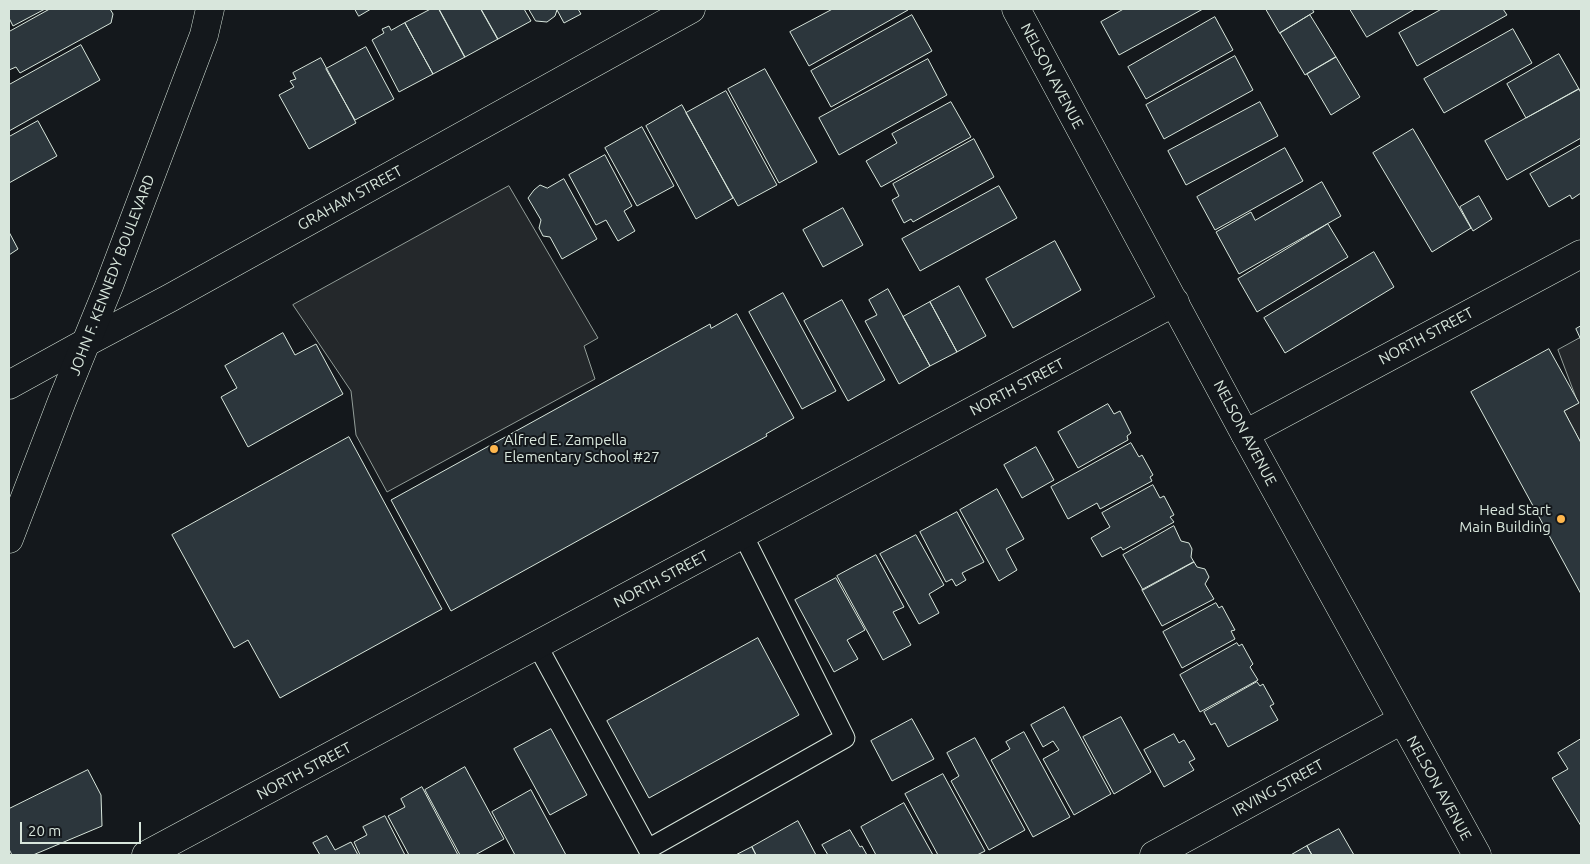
<!DOCTYPE html>
<style>
body{margin:0}
#map{position:relative;width:1590px;height:864px;overflow:hidden;background:#14181c;font-family:Ubuntu,sans-serif}
canvas{display:block}
.frame{position:absolute;inset:0;border:10px solid #d8e6dc;pointer-events:none}
.scale{position:absolute;left:20px;top:822px;width:121px;height:22px;box-sizing:border-box;border:2px solid #d8e6dc;border-top:0;padding-left:6px;font-size:15px;line-height:18px;white-space:nowrap;color:#d8e6dc;-webkit-text-stroke:4px #14181c;paint-order:stroke}
</style>
<div id="map">
<canvas width="1590" height="864"></canvas>
<div class="frame"></div>
<div class="scale">20 m</div>
</div>
<script>
const ctx = document.querySelector('canvas').getContext('2d');
ctx.lineJoin = 'round';
function paint(path, color) { ctx.fillStyle = color; ctx.fill(path, 'evenodd'); }
function trace(path, color, width, dash) { ctx.strokeStyle = color; ctx.lineWidth = width; ctx.lineCap = dash ? 'butt' : 'round'; ctx.setLineDash(dash || []); ctx.stroke(path); }
function write(font, color, halo, rows, align = 'center') {
  ctx.font = font + ' Ubuntu,sans-serif'; ctx.lineWidth = 4; ctx.setLineDash([]); ctx.textBaseline = 'middle'; ctx.strokeStyle = halo; ctx.fillStyle = color; for (const [text, x, y, turn = 0] of rows) {
    ctx.save(); ctx.translate(x, y); ctx.rotate((+turn || 0) * Math.PI / 180); ctx.textAlign = isNaN(turn) ? turn : align; if (halo) ctx.strokeText(text, 0, 0); ctx.fillText(text, 0, 0); ctx.restore();
  }
}
const parking = new Path2D(`
 M 509,186 L 598,338 L 584,346 L 595,379 L 387,492 L 356,435 L 351,391 L 293,305 Z
 M 1580,338 L 1581,340 L 1581,443 L 1564,411 L 1578,403 L 1558,350 Z`);
paint(parking, '#24282b');
trace(parking, '#939e99', 1);
const building = new Path2D(`
 M 9,9 L 45,9 L 13,26 L 9,18 Z
 M 50,9 L 110,9 L 113,14 L 111,23 L 20,73 L 16,67 L 9,70 L 9,32 Z
 M 355,9 L 371,9 L 359,16 Z
 M 431,9 L 439,9 L 465,57 L 433,74 L 405,23 Z
 M 439,9 L 481,9 L 498,39 L 465,57 Z
 M 481,9 L 524,9 L 531,21 L 498,39 Z
 M 529,9 L 578,9 L 581,14 L 564,23 L 557,10 L 555,16 L 547,22 L 536,21 Z
 M 833,9 L 907,9 L 908,10 L 809,66 L 790,32 Z
 M 1124,9 L 1203,9 L 1119,55 L 1101,22 Z
 M 1266,9 L 1312,9 L 1314,12 L 1280,33 Z
 M 1350,9 L 1415,9 L 1367,37 Z
 M 1442,9 L 1503,9 L 1507,15 L 1417,66 L 1399,33 Z
 M 912,15 L 932,51 L 831,107 L 811,71 Z
 M 1310,15 L 1336,57 L 1305,75 L 1280,33 Z
 M 1215,17 L 1233,50 L 1146,99 L 1128,67 Z
 M 405,23 L 433,74 L 399,92 L 372,40 L 384,33 L 382,29 L 389,26 L 391,30 Z
 M 1513,29 L 1532,63 L 1444,113 L 1424,79 Z
 M 81,45 L 100,80 L 9,131 L 9,85 Z
 M 366,47 L 394,99 L 355,120 L 326,69 Z
 M 1559,54 L 1579,89 L 1526,118 L 1507,84 Z
 M 1235,56 L 1253,90 L 1164,139 L 1146,105 Z
 M 1336,57 L 1360,97 L 1331,115 L 1307,74 Z
 M 321,58 L 356,123 L 309,149 L 279,95 L 294,87 L 290,81 L 296,79 L 293,73 Z
 M 928,59 L 947,95 L 839,155 L 819,118 Z
 M 765,69 L 817,162 L 779,183 L 728,89 Z
 M 1579,89 L 1581,93 L 1581,138 L 1507,180 L 1485,141 Z
 M 726,91 L 777,185 L 738,206 L 686,113 Z
 M 951,102 L 971,137 L 881,187 L 866,161 L 897,143 L 892,134 Z
 M 1260,102 L 1278,136 L 1186,185 L 1168,151 Z
 M 682,105 L 733,198 L 696,219 L 646,126 Z
 M 38,121 L 57,156 L 9,183 L 9,137 Z
 M 642,127 L 674,186 L 637,206 L 605,148 Z
 M 1413,129 L 1471,228 L 1432,252 L 1373,153 Z
 M 974,139 L 994,177 L 913,222 L 911,219 L 904,223 L 892,200 L 899,196 L 893,184 Z
 M 1581,145 L 1581,193 L 1572,199 L 1570,195 L 1549,207 L 1530,174 Z
 M 1285,148 L 1303,181 L 1215,230 L 1197,197 Z
 M 605,155 L 632,206 L 624,211 L 635,231 L 618,241 L 606,220 L 596,225 L 569,175 Z
 M 564,179 L 597,239 L 562,259 L 550,237 L 543,236 L 539,228 L 541,220 L 528,198 L 534,190 L 540,185 L 547,188 Z
 M 1322,182 L 1341,216 L 1239,274 L 1216,232 L 1251,212 L 1255,220 Z
 M 999,186 L 1017,218 L 920,271 L 902,239 Z
 M 1479,196 L 1492,219 L 1473,231 L 1460,207 Z
 M 843,208 L 863,245 L 823,267 L 803,230 Z
 M 1328,224 L 1348,257 L 1257,312 L 1238,279 Z
 M 9,232 L 18,249 L 9,255 Z
 M 1055,241 L 1081,290 L 1013,328 L 986,279 Z
 M 1374,252 L 1394,287 L 1285,353 L 1264,318 Z
 M 959,286 L 986,336 L 957,352 L 930,302 Z
 M 888,289 L 930,366 L 899,384 L 865,321 L 877,315 L 869,300 Z
 M 783,293 L 836,391 L 802,409 L 749,312 Z
 M 842,300 L 885,380 L 848,401 L 804,321 Z
 M 930,302 L 957,352 L 930,366 L 903,317 Z
 M 737,314 L 794,418 L 766,434 L 767,436 L 451,611 L 391,500 L 710,324 L 711,328 Z
 M 1581,326 L 1581,340 L 1576,329 Z
 M 283,333 L 295,355 L 316,344 L 343,394 L 248,447 L 221,397 L 237,388 L 225,366 Z
 M 1549,349 L 1579,403 L 1564,411 L 1581,443 L 1581,594 L 1471,392 Z
 M 1108,404 L 1114,414 L 1120,411 L 1131,433 L 1127,436 L 1128,440 L 1078,468 L 1058,432 Z
 M 349,437 L 442,609 L 280,698 L 248,640 L 234,648 L 172,535 Z
 M 1131,443 L 1139,457 L 1142,455 L 1153,475 L 1150,477 L 1152,481 L 1100,509 L 1097,503 L 1068,519 L 1051,487 Z
 M 1036,447 L 1054,480 L 1022,498 L 1004,465 Z
 M 1153,485 L 1160,498 L 1164,496 L 1174,515 L 1170,517 L 1174,522 L 1123,550 L 1121,547 L 1102,557 L 1091,538 L 1110,527 L 1102,513 Z
 M 997,489 L 1024,539 L 1006,549 L 1017,570 L 999,581 L 960,510 Z
 M 957,512 L 984,562 L 962,573 L 966,580 L 956,586 L 952,579 L 946,582 L 920,532 Z
 M 1174,526 L 1181,541 L 1189,543 L 1192,549 L 1191,557 L 1194,562 L 1143,590 L 1123,555 Z
 M 916,535 L 944,585 L 929,594 L 939,613 L 919,624 L 880,554 Z
 M 876,555 L 904,607 L 893,612 L 911,645 L 883,660 L 837,576 Z
 M 1194,562 L 1197,567 L 1205,569 L 1209,577 L 1205,584 L 1214,599 L 1162,626 L 1142,590 Z
 M 836,578 L 865,630 L 847,640 L 858,659 L 834,672 L 795,600 Z
 M 1216,603 L 1219,608 L 1222,606 L 1235,630 L 1231,631 L 1235,639 L 1182,668 L 1163,632 Z
 M 758,638 L 799,715 L 649,798 L 607,721 Z
 M 1237,643 L 1239,646 L 1242,644 L 1253,664 L 1250,667 L 1258,680 L 1200,712 L 1180,675 Z
 M 1257,682 L 1260,686 L 1263,684 L 1274,704 L 1270,706 L 1278,720 L 1228,747 L 1215,723 L 1211,725 L 1204,712 Z
 M 1064,707 L 1111,794 L 1074,815 L 1043,759 L 1059,750 L 1053,741 L 1043,747 L 1031,725 Z
 M 1121,717 L 1151,772 L 1114,794 L 1083,737 Z
 M 912,719 L 934,759 L 892,781 L 871,741 Z
 M 551,729 L 587,795 L 550,815 L 514,749 Z
 M 1024,732 L 1070,817 L 1033,837 L 991,760 L 1010,749 L 1006,742 Z
 M 1174,734 L 1179,743 L 1184,740 L 1195,759 L 1189,762 L 1194,770 L 1164,787 L 1144,750 Z
 M 975,738 L 1025,830 L 989,850 L 951,781 L 959,776 L 947,753 Z
 M 1581,739 L 1581,826 L 1552,778 L 1568,769 L 1558,753 Z
 M 465,767 L 504,839 L 475,855 L 460,855 L 425,790 Z
 M 88,770 L 101,795 L 102,826 L 33,855 L 12,855 L 9,849 L 9,809 Z
 M 943,774 L 985,851 L 977,855 L 938,855 L 905,794 Z
 M 422,787 L 458,855 L 409,855 L 388,816 L 405,807 L 401,799 Z
 M 531,790 L 566,855 L 515,855 L 492,812 Z
 M 904,803 L 933,855 L 876,855 L 861,827 Z
 M 385,816 L 405,855 L 360,855 L 354,842 L 367,835 L 363,827 Z
 M 798,821 L 816,855 L 756,855 L 752,847 Z
 M 1339,829 L 1354,855 L 1312,855 L 1307,846 Z
 M 850,830 L 860,847 L 862,846 L 867,855 L 828,855 L 822,845 Z
 M 327,836 L 335,850 L 351,842 L 358,855 L 320,855 L 313,843 Z
 M 1307,846 L 1312,855 L 1291,855 Z
 M 752,847 L 756,855 L 736,855 Z`);
paint(building, '#2c363c');
trace(building, '#d8e6dc', 1);
const lane = new Path2D(`
 M 537,645 L 648,849 L 845,738 L 743,535`);
const street = new Path2D(`
 M 9,385 L 87,342 L 170,298 L 691,9
 M 1245,434 L 1581,254
 M 146,855 L 1175,302
 M 1154,855 L 1402,720`);
const secondary = new Path2D(`
 M 1016,9 L 1245,434 L 1477,855`);
const primary = new Path2D(`
 M 9,539 L 62,401 L 109,286 L 204,35 L 210,9`);
trace(lane, '#d8e6dc', 21);
trace(street, '#d8e6dc', 29);
trace(secondary, '#d8e6dc', 29);
trace(primary, '#d8e6dc', 29);
trace(lane, '#14181c', 19);
trace(street, '#14181c', 28);
trace(secondary, '#14181c', 28);
trace(primary, '#14181c', 28);
for (const [x, y, r, color] of [
 [494,449,5,"#ffb74d"],
 [1561,519,5,"#ffb74d"]
]) { const dot = new Path2D(); dot.arc(x, y, r, 0, 2 * Math.PI); ctx.fillStyle = color; ctx.fill(dot); trace(dot, '#14181c', 2); }
write('15px', '#d8e6dc', '#14181c', [
 ["NELSON AVENUE",1052,76,62],
 ["GRAHAM STREET",350,198,-29],
 ["JOHN F. KENNEDY BOULEVARD",112,275,-69],
 ["NORTH STREET",1426,336,-28],
 ["NORTH STREET",1017,387,-28],
 ["NELSON AVENUE",1245,433,62],
 ["NORTH STREET",661,579,-28],
 ["NORTH STREET",304,771,-28],
 ["IRVING STREET",1278,788,-29],
 ["NELSON AVENUE",1439,788,61]
]);
write('15px', '#d8e6dc', '#14181c', [
 ["Alfred E. Zampella",504,440],
 ["Elementary School #27",504,457],
 ["Head Start",1551,510,"right"],
 ["Main Building",1551,527,"right"]
], 'left');
</script>
